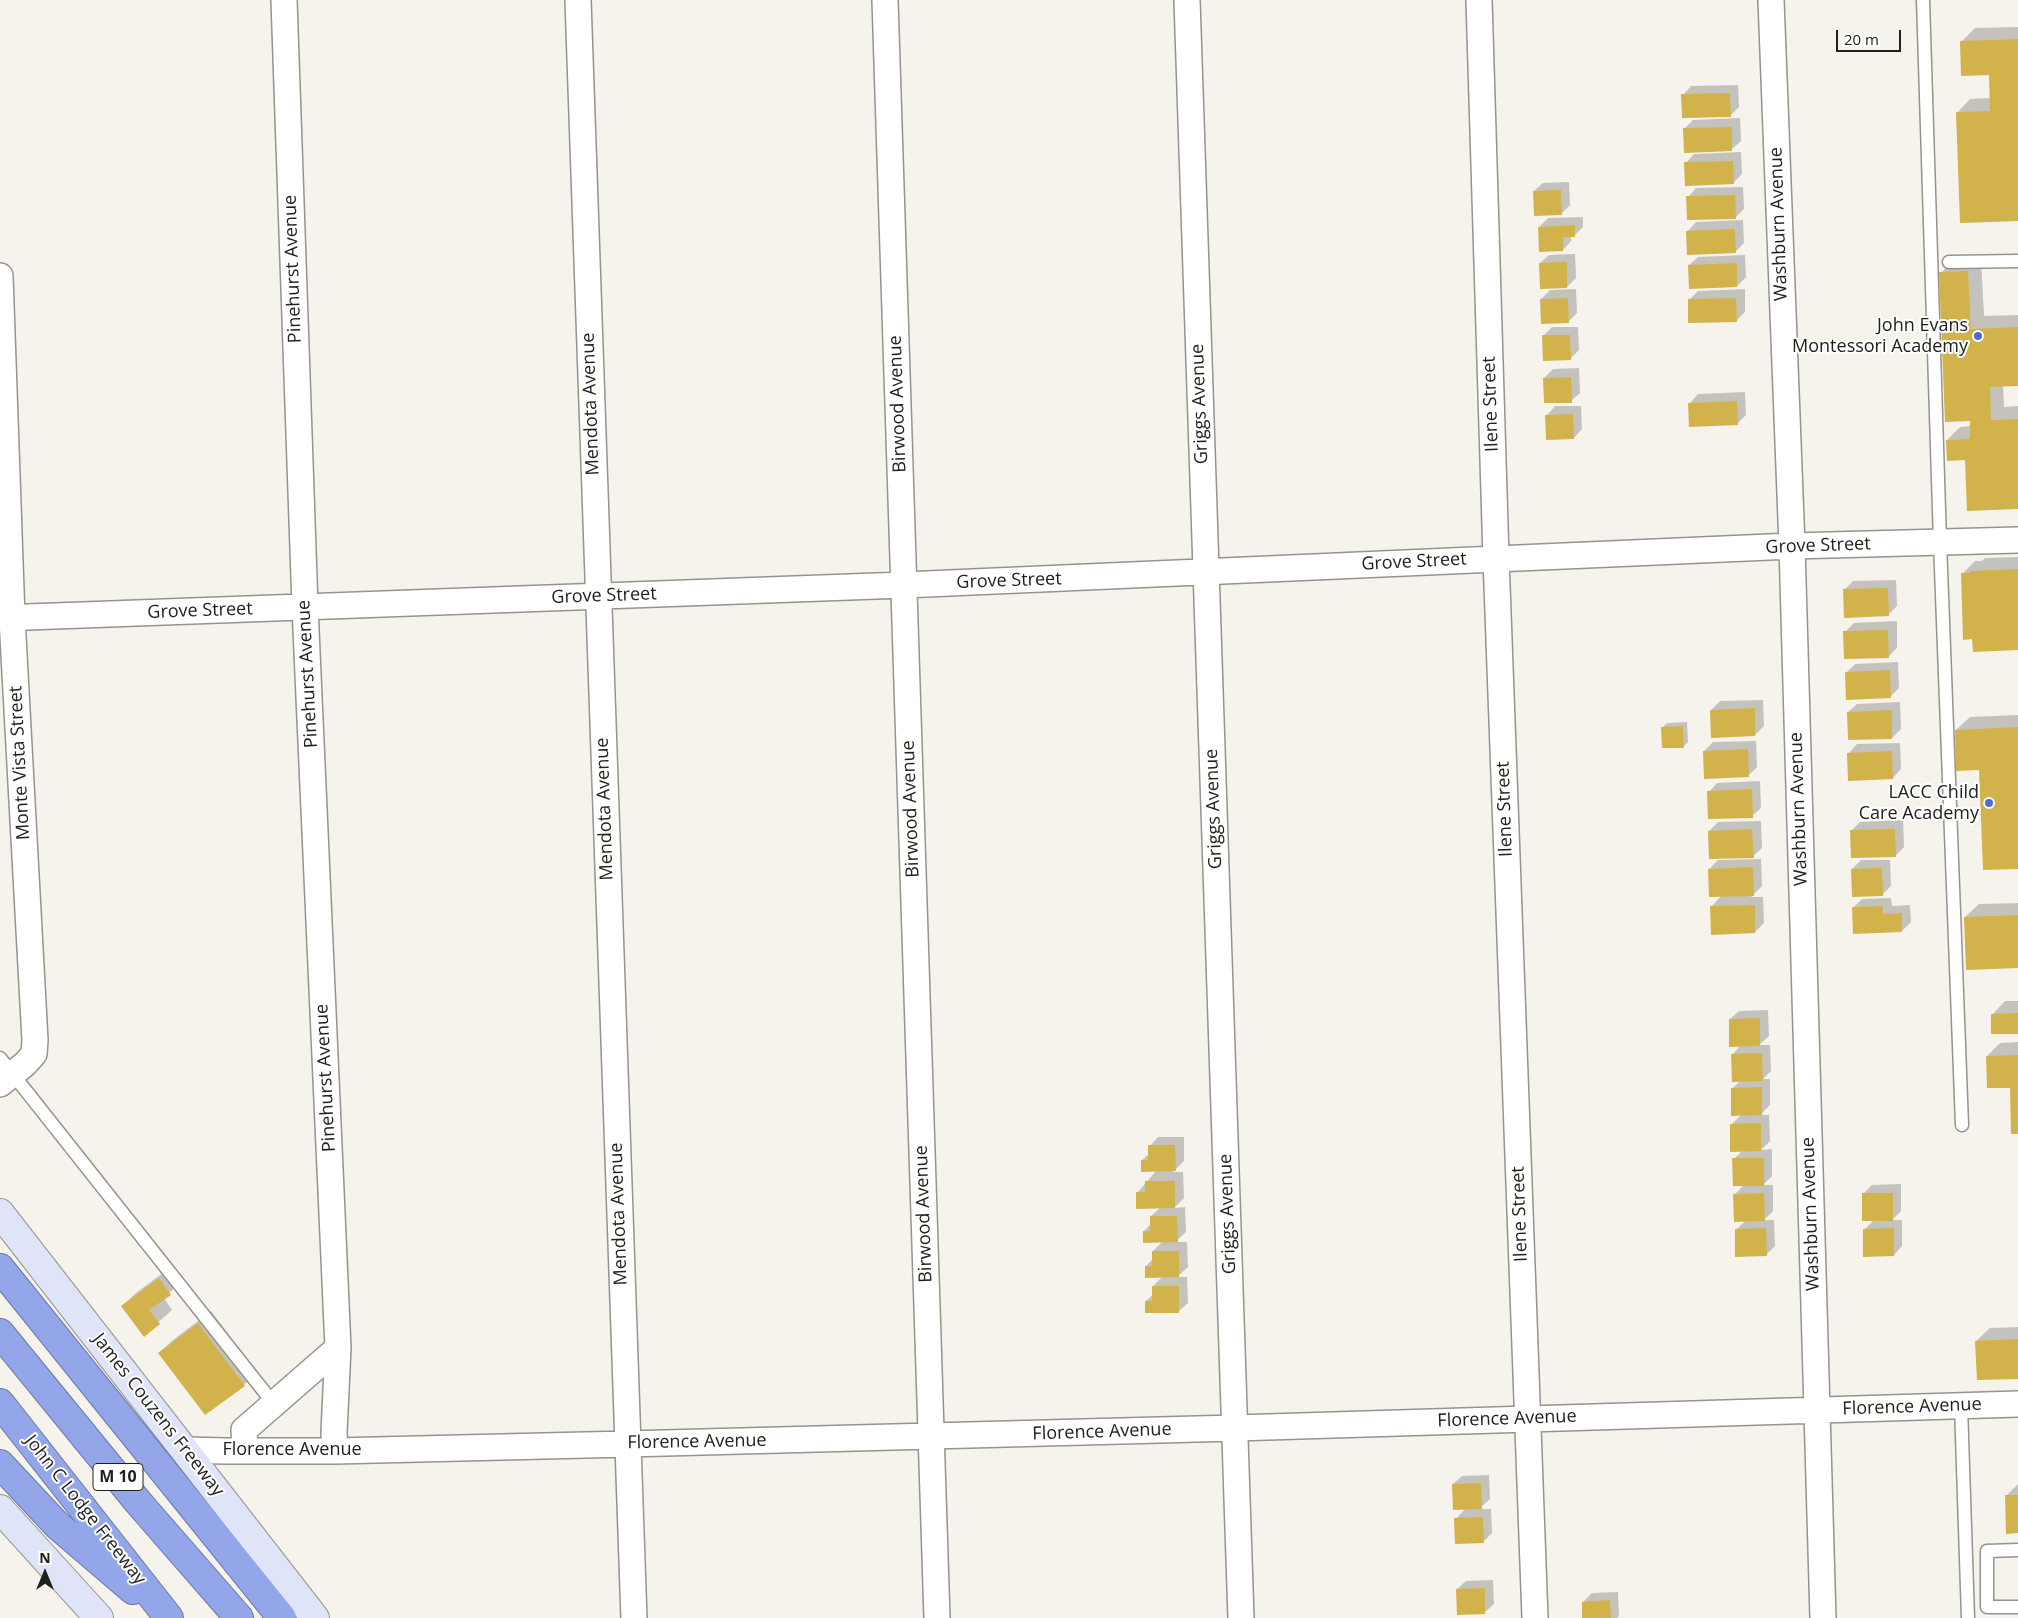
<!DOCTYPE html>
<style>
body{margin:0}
#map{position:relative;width:2018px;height:1618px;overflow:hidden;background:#f6f3ec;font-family:"Open Sans",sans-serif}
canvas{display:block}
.north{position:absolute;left:20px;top:1548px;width:50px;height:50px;-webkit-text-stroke:4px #fff;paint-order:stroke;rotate:0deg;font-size:14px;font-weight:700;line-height:20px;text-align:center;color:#21201d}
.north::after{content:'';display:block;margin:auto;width:18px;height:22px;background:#21201d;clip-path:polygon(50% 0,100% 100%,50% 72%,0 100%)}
.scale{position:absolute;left:1836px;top:30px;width:65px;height:22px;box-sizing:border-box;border:2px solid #21201d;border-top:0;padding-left:6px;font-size:15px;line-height:18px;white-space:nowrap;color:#21201d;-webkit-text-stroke:4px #fff;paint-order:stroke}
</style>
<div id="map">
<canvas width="2018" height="1618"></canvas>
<div class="north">N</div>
<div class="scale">20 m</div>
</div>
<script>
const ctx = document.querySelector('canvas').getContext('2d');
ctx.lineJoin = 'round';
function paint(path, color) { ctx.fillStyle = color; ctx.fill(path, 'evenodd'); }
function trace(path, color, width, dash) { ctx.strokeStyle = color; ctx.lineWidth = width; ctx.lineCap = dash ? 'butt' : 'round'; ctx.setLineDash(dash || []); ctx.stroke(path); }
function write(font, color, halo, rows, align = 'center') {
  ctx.font = font + ' "Open Sans",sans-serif'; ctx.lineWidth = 4; ctx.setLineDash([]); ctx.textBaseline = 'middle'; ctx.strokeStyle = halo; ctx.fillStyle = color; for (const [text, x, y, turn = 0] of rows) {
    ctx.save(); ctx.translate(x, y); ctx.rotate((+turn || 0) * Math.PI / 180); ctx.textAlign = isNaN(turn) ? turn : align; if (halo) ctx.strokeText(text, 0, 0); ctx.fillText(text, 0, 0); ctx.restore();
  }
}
paint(new Path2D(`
 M 2018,27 L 2018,220 L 1957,113 L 1970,99 L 1991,98 L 1990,74 L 1961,42 L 1975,28 Z
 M 1738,85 L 1739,107 L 1730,116 L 1683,95 L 1691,86 Z
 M 1740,118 L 1741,141 L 1732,149 L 1684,129 L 1693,120 Z
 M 1741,152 L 1742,174 L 1733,183 L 1686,163 L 1694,154 Z
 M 1569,182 L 1570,205 L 1561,214 L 1534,191 L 1543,183 Z
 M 1743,187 L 1744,209 L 1735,218 L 1688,197 L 1696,188 Z
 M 1583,217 L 1583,227 L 1574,236 L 1571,236 L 1571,241 L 1563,250 L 1539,227 L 1548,218 Z
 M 1743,220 L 1744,243 L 1735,252 L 1688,231 L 1696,222 Z
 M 1575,254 L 1576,278 L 1567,287 L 1540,263 L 1549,255 Z
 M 1745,255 L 1746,277 L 1737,286 L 1689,265 L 1698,257 Z
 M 1981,258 L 1984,316 L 2018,315 L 2018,384 L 2003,385 L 2004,407 L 2018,406 L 2018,507 L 1947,440 L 1960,427 L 1971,426 L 1941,273 L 1954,259 Z
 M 1576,289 L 1577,313 L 1568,322 L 1541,299 L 1550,290 Z
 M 1745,289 L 1745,312 L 1737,320 L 1689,300 L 1698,291 Z
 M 1552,327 L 1578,327 L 1579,350 L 1570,359 L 1543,336 Z
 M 1579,368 L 1580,393 L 1571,401 L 1544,378 L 1553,369 Z
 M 1745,392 L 1746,415 L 1737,424 L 1690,403 L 1698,394 Z
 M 1555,406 L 1581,406 L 1582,429 L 1574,438 L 1547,415 Z
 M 2018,557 L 2018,649 L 1973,638 L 1962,574 L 1975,561 L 1982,561 L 1985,558 Z
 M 1896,580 L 1897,606 L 1888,615 L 1844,590 L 1853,581 Z
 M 1897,621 L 1897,648 L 1889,656 L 1845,632 L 1854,623 Z
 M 1898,662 L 1899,688 L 1890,697 L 1847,672 L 1855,664 Z
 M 1763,700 L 1764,726 L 1755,735 L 1711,710 L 1720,701 Z
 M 1900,702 L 1901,729 L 1892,738 L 1848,712 L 1857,704 Z
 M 2018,715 L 2018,868 L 1980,769 L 1956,730 L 1970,717 Z
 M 1687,722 L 1688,742 L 1684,746 L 1663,727 L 1667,723 Z
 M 1756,741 L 1757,767 L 1748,776 L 1704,751 L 1713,742 Z
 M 1900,743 L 1901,769 L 1893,778 L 1849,753 L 1857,744 Z
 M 1760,781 L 1761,808 L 1752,816 L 1709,792 L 1717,783 Z
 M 1903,820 L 1904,847 L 1895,856 L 1851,831 L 1860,822 Z
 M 1761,821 L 1762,848 L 1753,856 L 1709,831 L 1718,822 Z
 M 1761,859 L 1762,886 L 1751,897 L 1763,897 L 1764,923 L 1755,932 L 1711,907 L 1722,895 L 1709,869 L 1718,860 Z
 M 1861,860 L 1890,860 L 1891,886 L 1882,895 L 1852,869 Z
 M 1891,898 L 1892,906 L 1910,905 L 1911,922 L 1902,931 L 1854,907 L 1862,899 Z
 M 2018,903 L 2018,967 L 1965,917 L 1979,904 Z
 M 2005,1001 L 2018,1001 L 2018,1033 L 1992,1015 Z
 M 1768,1010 L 1769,1036 L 1759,1045 L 1770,1045 L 1771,1071 L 1763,1079 L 1770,1079 L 1770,1105 L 1760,1115 L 1769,1115 L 1770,1141 L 1761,1150 L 1772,1149 L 1772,1176 L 1763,1185 L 1773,1185 L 1773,1211 L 1764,1220 L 1774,1220 L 1775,1246 L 1766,1255 L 1736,1230 L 1745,1221 L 1735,1194 L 1744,1185 L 1734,1159 L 1742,1151 L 1731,1125 L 1741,1115 L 1732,1089 L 1740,1081 L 1732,1055 L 1741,1045 L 1730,1019 L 1739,1011 Z
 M 2018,1042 L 2018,1133 L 2011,1086 L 1987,1056 L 2000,1043 Z
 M 1158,1137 L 1184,1137 L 1184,1161 L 1173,1172 L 1183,1172 L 1184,1198 L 1174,1208 L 1185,1207 L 1186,1232 L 1175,1242 L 1187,1242 L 1188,1267 L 1177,1277 L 1187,1277 L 1188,1303 L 1179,1311 L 1146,1301 L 1153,1294 L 1153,1286 L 1163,1276 L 1146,1266 L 1153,1259 L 1153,1251 L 1163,1241 L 1144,1231 L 1151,1224 L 1151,1216 L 1161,1207 L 1137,1193 L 1157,1170 L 1142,1160 L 1150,1153 L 1150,1146 Z
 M 1901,1184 L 1901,1211 L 1892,1220 L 1902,1220 L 1902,1246 L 1894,1255 L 1864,1230 L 1874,1220 L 1863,1194 L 1872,1185 Z
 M 172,1266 L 183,1280 L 164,1298 L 172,1310 L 144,1335 L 122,1306 L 136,1293 Z
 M 211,1311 L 257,1372 L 244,1385 L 159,1353 L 173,1340 Z
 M 2018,1327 L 2018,1378 L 1976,1341 L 1990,1328 Z
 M 1489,1475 L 1490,1499 L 1479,1509 L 1491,1509 L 1492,1533 L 1483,1542 L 1456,1519 L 1466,1508 L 1453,1484 L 1462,1476 Z
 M 2018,1484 L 2018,1532 L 2006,1496 Z
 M 1493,1580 L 1494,1604 L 1485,1612 L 1457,1589 L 1466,1581 Z
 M 1618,1592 L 1619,1616 L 1617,1618 L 1583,1618 L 1583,1602 L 1592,1593 Z`), '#0003');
paint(new Path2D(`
 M 2018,39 L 2018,221 L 1960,223 L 1956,112 L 1990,111 L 1989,75 L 1961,76 L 1960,41 Z
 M 1730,93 L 1731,117 L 1682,118 L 1681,94 Z
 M 1732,127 L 1732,151 L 1684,153 L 1683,128 Z
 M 1733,161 L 1734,184 L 1685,186 L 1684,162 Z
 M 1561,190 L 1562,215 L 1534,216 L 1533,191 Z
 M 1735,195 L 1736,219 L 1687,220 L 1686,196 Z
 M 1575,225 L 1575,237 L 1563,237 L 1563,251 L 1539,252 L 1538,227 Z
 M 1735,229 L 1736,253 L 1687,255 L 1686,231 Z
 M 1567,262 L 1567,288 L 1540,289 L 1539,263 Z
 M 1737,263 L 1737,287 L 1689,289 L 1688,265 Z
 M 1968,271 L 1971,329 L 2018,327 L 2018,386 L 1990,387 L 1991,420 L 2018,419 L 2018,509 L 1967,511 L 1965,460 L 1947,461 L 1946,440 L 1970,439 L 1970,421 L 1945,422 L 1939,272 Z
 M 1568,298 L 1569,323 L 1541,324 L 1540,299 Z
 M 1736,298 L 1737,322 L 1688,323 L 1688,299 Z
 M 1542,335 L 1570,335 L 1571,360 L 1543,361 Z
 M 1571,377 L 1572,403 L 1544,403 L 1543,378 Z
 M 1737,401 L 1738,425 L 1689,427 L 1688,403 Z
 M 1573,414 L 1574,439 L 1546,440 L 1545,415 Z
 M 2018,569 L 2018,650 L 1973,652 L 1972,639 L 1963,640 L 1961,573 L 1970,573 L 1970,571 Z
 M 1888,588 L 1889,616 L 1844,618 L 1843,589 Z
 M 1888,630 L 1889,658 L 1844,659 L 1843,631 Z
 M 1890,670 L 1891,698 L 1846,700 L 1845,672 Z
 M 1755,708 L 1755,736 L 1711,738 L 1710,710 Z
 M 1892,710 L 1892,739 L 1848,740 L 1847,712 Z
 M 1683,726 L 1684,748 L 1662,748 L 1661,727 Z
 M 2018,727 L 2018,869 L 1983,870 L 1979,770 L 1956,771 L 1955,730 Z
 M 1748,749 L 1749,777 L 1704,779 L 1703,751 Z
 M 1892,751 L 1893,779 L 1848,781 L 1847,753 Z
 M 1752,789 L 1753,818 L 1708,819 L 1707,791 Z
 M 1752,829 L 1754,858 L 1709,859 L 1708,831 Z
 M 1895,829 L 1896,857 L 1851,858 L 1850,830 Z
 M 1753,867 L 1754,896 L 1709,897 L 1708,869 Z
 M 1882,868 L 1883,896 L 1852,897 L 1851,869 Z
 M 1755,905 L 1755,933 L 1711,935 L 1710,906 Z
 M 1883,906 L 1883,914 L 1902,913 L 1902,932 L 1853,934 L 1852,907 Z
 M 2018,915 L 2018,968 L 1966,970 L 1964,917 Z
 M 2018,1013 L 2018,1034 L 1991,1034 L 1991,1014 Z
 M 1760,1018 L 1760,1046 L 1729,1047 L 1729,1019 Z
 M 1762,1053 L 1763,1081 L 1732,1082 L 1731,1054 Z
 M 2018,1055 L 2018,1134 L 2011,1134 L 2010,1088 L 1987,1088 L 1986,1056 Z
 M 1762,1087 L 1762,1115 L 1731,1116 L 1731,1088 Z
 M 1761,1123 L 1761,1151 L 1730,1152 L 1730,1124 Z
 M 1148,1145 L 1175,1145 L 1176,1171 L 1141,1172 L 1141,1160 L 1148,1160 Z
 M 1732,1158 L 1764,1158 L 1764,1186 L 1733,1186 Z
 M 1145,1181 L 1175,1181 L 1175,1208 L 1136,1209 L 1136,1192 L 1145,1192 Z
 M 1764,1193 L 1765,1221 L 1734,1222 L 1733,1194 Z
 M 1862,1193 L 1893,1193 L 1893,1221 L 1862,1221 Z
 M 1150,1216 L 1177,1216 L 1178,1242 L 1143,1243 L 1143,1231 L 1150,1231 Z
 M 1766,1228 L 1767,1256 L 1735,1257 L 1735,1229 Z
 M 1894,1228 L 1894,1256 L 1863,1257 L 1863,1229 Z
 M 1152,1251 L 1179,1251 L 1179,1277 L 1145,1278 L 1145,1266 L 1152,1266 Z
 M 159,1278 L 171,1295 L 149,1310 L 160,1324 L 144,1337 L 121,1306 Z
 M 1152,1286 L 1179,1286 L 1179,1313 L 1145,1313 L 1145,1301 L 1152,1301 Z
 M 198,1323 L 245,1386 L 205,1415 L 158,1353 Z
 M 2018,1339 L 2018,1379 L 1977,1380 L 1975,1341 Z
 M 1481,1483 L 1482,1509 L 1453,1510 L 1452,1484 Z
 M 2005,1495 L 2018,1495 L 2018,1533 L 2006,1534 Z
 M 1483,1517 L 1484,1543 L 1455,1544 L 1454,1518 Z
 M 1485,1588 L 1485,1614 L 1457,1615 L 1456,1589 Z
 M 1610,1600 L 1611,1618 L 1582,1618 L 1582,1602 Z`), '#d2b24a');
const lane = new Path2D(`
 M 1923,0 L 1940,542 L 1962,1125
 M 1949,262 L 2018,261
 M 0,1058 L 274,1404
 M 1961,1406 L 1968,1618
 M 2018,1550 L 1987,1551 L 1987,1607 L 2018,1607`);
const street = new Path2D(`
 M 284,0 L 305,607 L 338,1348 L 334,1432 L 335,1451
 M 578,0 L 634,1618
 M 885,0 L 937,1618
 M 1187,0 L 1241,1618
 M 1479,0 L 1496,558 L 1535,1618
 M 1771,0 L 1792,546 L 1823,1618
 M 0,276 L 12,618 L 35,1040 L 34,1054 L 25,1064 L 0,1084
 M 0,618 L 904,585 L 1792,546 L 2018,540
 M 186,1450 L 225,1451 L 335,1451 L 627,1444 L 1235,1428 L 2018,1404
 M 245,1451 L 244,1430 L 338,1348`);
const secondary = new Path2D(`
 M 0,1213 L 315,1618
 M 0,1509 L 99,1618`);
const highway = new Path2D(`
 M 0,1268 L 282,1618
 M 0,1333 L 138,1502 L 239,1618
 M 0,1403 L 169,1618
 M 0,1464 L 57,1525 L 133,1590`);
trace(lane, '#95938c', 15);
trace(street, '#95938c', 28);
trace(secondary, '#95938c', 30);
trace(highway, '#6b77a2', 30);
trace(lane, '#fff', 12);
trace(street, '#fff', 25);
trace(secondary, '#dfe4f9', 28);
trace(highway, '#93a6ea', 28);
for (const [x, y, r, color] of [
 [1978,336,5,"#5167dc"],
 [1989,803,5,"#5167dc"]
]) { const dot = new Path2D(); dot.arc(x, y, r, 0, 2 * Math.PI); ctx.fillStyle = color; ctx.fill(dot); trace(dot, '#fff', 2); }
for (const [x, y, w] of [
 [118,1477,50]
]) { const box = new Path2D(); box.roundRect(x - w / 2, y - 13.5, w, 27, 4); ctx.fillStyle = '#fff'; ctx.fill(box); trace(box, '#21201d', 1); }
write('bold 16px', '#21201d', null, [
 ["M 10",118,1477]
]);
write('18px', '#21201d', '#fff', [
 ["Washburn Avenue",1779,224,-92],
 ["Pinehurst Avenue",293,269,-92],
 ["Mendota Avenue",591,404,-92],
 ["Birwood Avenue",898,404,-92],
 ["Griggs Avenue",1200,404,-92],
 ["Ilene Street",1491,404,-92],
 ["Grove Street",1818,546,-2],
 ["Grove Street",1414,562,-3],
 ["Grove Street",1009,581,-2],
 ["Grove Street",604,596,-2],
 ["Grove Street",200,611,-2],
 ["Pinehurst Avenue",308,674,-93],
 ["Monte Vista Street",20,763,-93],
 ["Mendota Avenue",605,809,-92],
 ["Birwood Avenue",911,809,-92],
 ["Griggs Avenue",1214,809,-92],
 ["Ilene Street",1505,809,-92],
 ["Washburn Avenue",1799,809,-92],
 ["Pinehurst Avenue",326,1078,-93],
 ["Mendota Avenue",619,1214,-92],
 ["Birwood Avenue",924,1214,-92],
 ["Griggs Avenue",1228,1214,-92],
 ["Ilene Street",1520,1214,-92],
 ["Washburn Avenue",1811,1214,-92],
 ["Florence Avenue",1912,1407,-2],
 ["James Couzens Freeway",158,1415,52],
 ["Florence Avenue",1507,1419,-2],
 ["Florence Avenue",1102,1432,-2],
 ["Florence Avenue",697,1442,-1],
 ["Florence Avenue",292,1450],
 ["John C Lodge Freeway",85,1510,52]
]);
write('18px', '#21201d', '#fff', [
 ["John Evans",1968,326],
 ["Montessori Academy",1968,347],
 ["LACC Child",1979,793],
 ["Care Academy",1979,814]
], 'right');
</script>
